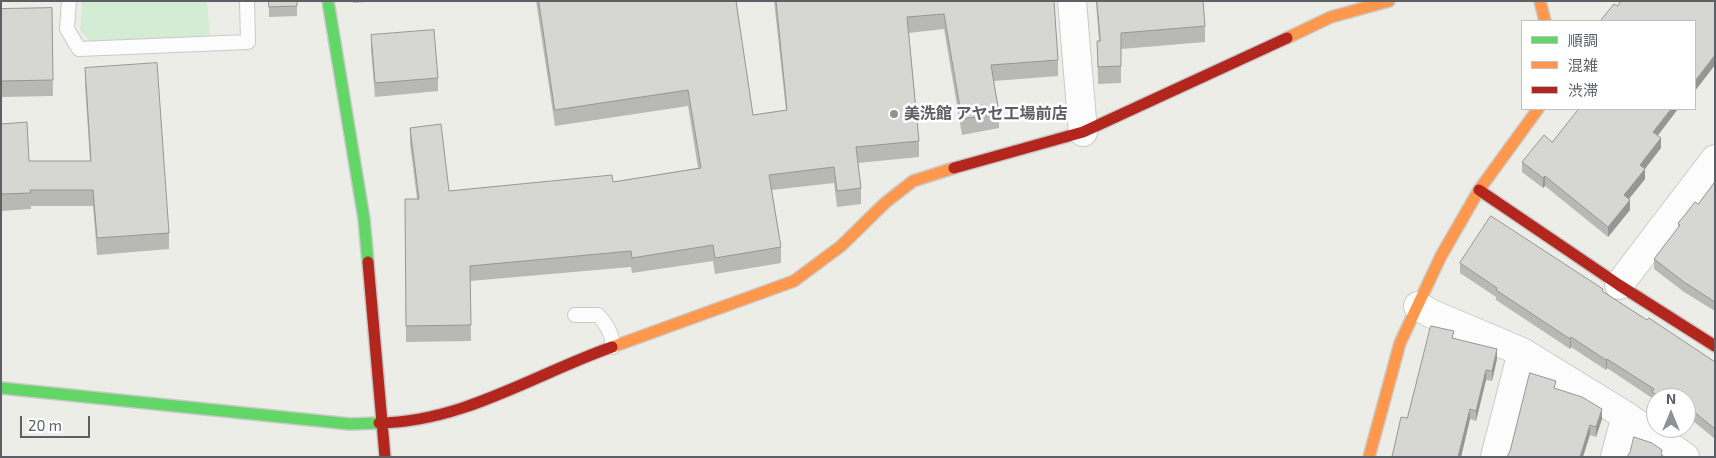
<!DOCTYPE html>
<meta charset="utf-8">
<style>
body{margin:0}
#map{position:relative;width:1716px;height:458px;overflow:hidden;background:#edede8;font-family:"Exo 2","Noto Sans JP",sans-serif}
canvas{display:block}
.frame{position:absolute;inset:0;border:2px solid #5c6066;pointer-events:none}
.legend{position:absolute;left:1521px;top:20px;width:175px;height:90px;box-sizing:border-box;background:#fff;border:1px solid #bebfc2;margin:0;padding:6px 9px;list-style:none;font-size:15px;color:#5c6066}
.legend li{display:flex;align-items:center;gap:10px;height:25px}
.legend b{width:25px;border:1px solid #bebfc2}
.north{position:absolute;left:1646px;top:388px;width:50px;height:50px;box-sizing:border-box;background:#fff;border:1px solid #bebfc2;border-radius:50%;rotate:0deg;font-size:14px;font-weight:700;line-height:20px;text-align:center;color:#5c6066}
.north::after{content:'';display:block;margin:auto;width:18px;height:22px;background:#8f9194;clip-path:polygon(50% 0,100% 100%,50% 72%,0 100%)}
.scale{position:absolute;left:20px;top:416px;width:70px;height:22px;box-sizing:border-box;border:2px solid #5c6066;border-top:0;padding-left:6px;font-size:15px;line-height:18px;white-space:nowrap;color:#5c6066;-webkit-text-stroke:4px #fff;paint-order:stroke}
</style>
<div id="map">
<canvas width="1716" height="458"></canvas>
<div class="frame"></div>
<ul class="legend">
<li><b style="height:6px;background:#63d668"></b>順調</li>
<li><b style="height:6px;background:#ff974d"></b>混雑</li>
<li><b style="height:6px;background:#b3261e"></b>渋滞</li>
</ul>
<div class="north">N</div>
<div class="scale">20 m</div>
</div>
<script>
const ctx = document.querySelector('canvas').getContext('2d');
ctx.lineJoin = 'round';
function paint(path, color) { ctx.fillStyle = color; ctx.fill(path, 'evenodd'); }
function trace(path, color, width, dash) { ctx.strokeStyle = color; ctx.lineWidth = width; ctx.lineCap = dash ? 'butt' : 'round'; ctx.setLineDash(dash || []); ctx.stroke(path); }
function write(font, color, halo, rows, align = 'center') {
  ctx.font = font + ' "Exo 2","Noto Sans JP",sans-serif'; ctx.lineWidth = 5; ctx.setLineDash([]); ctx.textBaseline = 'middle'; ctx.strokeStyle = halo; ctx.fillStyle = color; for (const [text, x, y, turn = 0] of rows) {
    ctx.save(); ctx.translate(x, y); ctx.rotate((+turn || 0) * Math.PI / 180); ctx.textAlign = isNaN(turn) ? turn : align; if (halo) ctx.strokeText(text, 0, 0); ctx.fillText(text, 0, 0); ctx.restore();
  }
}
paint(new Path2D(`
 M 82,1 L 207,1 L 210,36 L 91,42 L 80,30 Z`), '#d4ebd4');
const lane = new Path2D(`
 M 69,1 L 67,29 L 79,49 L 248,42 L 247,1
 M 575,315 L 598,315 C 607,325 612,333 613,347`);
const street = new Path2D(`
 M 1072,1 L 1083,132
 M 1619,285 L 1715,159
 M 1418,306 L 1432,314 L 1522,352 L 1495,457
 M 1522,352 L 1626,416 L 1685,457
 M 1615,457 L 1626,416`);
const fast = new Path2D(`
 M 328,1 L 364,219 L 368,262
 M 1,388 L 350,424 L 379,423`);
const slow = new Path2D(`
 M 1540,1 L 1545,21
 M 1287,38 L 1331,17 L 1389,1
 M 612,347 L 794,281 L 841,246 L 885,203 L 913,181 L 954,168
 M 1369,457 L 1400,343 L 1441,256 L 1479,190 L 1538,109`);
const jam = new Path2D(`
 M 954,168 L 1083,132 L 1287,38
 M 1479,190 L 1619,285 L 1715,346
 M 368,262 L 385,457
 M 379,423 C 463,422 535,374 612,347`);
trace(lane, '#c9cac8', 16);
trace(street, '#c9cac8', 30);
trace(fast, '#c9caca', 14);
trace(slow, '#c9caca', 14);
trace(jam, '#c9caca', 14);
trace(lane, '#fcfcfc', 14);
trace(street, '#fcfcfc', 28);
trace(fast, '#63d668', 11);
trace(slow, '#ff974d', 11);
trace(jam, '#b3261e', 11);
paint(new Path2D(`
 M 269,1 L 297,1 L 297,16 L 269,17 Z
 M 353,1 L 378,1 L 353,3 Z
 M 536,1 L 736,1 L 753,115 L 786,110 L 774,1 L 1054,1 L 1058,60 L 1058,76 L 994,81 L 999,113 L 999,128 L 962,135 L 944,29 L 909,33 L 919,141 L 919,157 L 858,163 L 861,188 L 861,204 L 837,207 L 834,183 L 772,190 L 781,247 L 781,263 L 715,274 L 713,261 L 632,273 L 631,267 L 470,281 L 471,341 L 406,342 L 405,199 L 417,199 L 410,144 L 410,128 L 449,191 L 613,182 L 698,168 L 688,106 L 555,126 Z
 M 1096,1 L 1203,1 L 1205,26 L 1205,42 L 1121,49 L 1121,83 L 1098,84 L 1097,41 L 1099,41 Z
 M 52,8 L 53,96 L 1,97 L 1,9 Z
 M 371,35 L 438,78 L 438,91 L 375,97 L 371,49 Z
 M 85,68 L 169,233 L 169,249 L 97,255 L 93,206 L 31,206 L 31,209 L 1,211 L 1,124 L 29,161 L 90,161 L 85,84 Z
 M 1657,136 L 1661,148 L 1645,169 L 1645,179 L 1629,199 L 1630,210 L 1608,237 L 1545,186 L 1543,188 L 1522,172 L 1522,162 L 1552,142 Z
 M 1715,182 L 1715,311 L 1684,292 L 1654,269 L 1654,259 L 1678,228 L 1678,223 L 1698,204 Z
 M 1460,263 L 1603,292 L 1647,320 L 1715,362 L 1715,439 L 1687,416 L 1686,417 L 1686,398 L 1656,398 L 1656,404 L 1652,402 L 1652,398 L 1607,368 L 1606,370 L 1571,347 L 1570,349 L 1496,300 L 1496,297 L 1460,273 Z
 M 1454,338 L 1497,359 L 1492,381 L 1486,380 L 1476,421 L 1470,419 L 1461,457 L 1392,457 Z
 M 1556,389 L 1602,419 L 1596,437 L 1590,435 Z`), '#b8b8b5');
paint(new Path2D(`
 M 1715,55 L 1715,65 L 1695,91 L 1695,81 Z
 M 1671,109 L 1678,109 L 1653,142 L 1653,132 Z
 M 1661,138 L 1661,148 L 1640,175 L 1640,165 Z
 M 1645,169 L 1645,179 L 1624,205 L 1624,195 Z
 M 1545,176 L 1545,186 L 1543,188 L 1543,178 Z
 M 1630,200 L 1630,210 L 1608,237 L 1608,227 Z
 M 1571,337 L 1571,347 L 1570,349 L 1570,339 Z
 M 1497,349 L 1497,359 L 1492,381 L 1492,371 Z
 M 1607,359 L 1607,368 L 1606,370 L 1606,360 Z
 M 1486,370 L 1486,380 L 1476,421 L 1476,411 Z
 M 1470,409 L 1470,419 L 1461,457 L 1458,457 Z
 M 1602,409 L 1602,419 L 1596,437 L 1596,427 Z
 M 1590,425 L 1590,435 L 1583,457 L 1580,457 Z`), '#969694');
const building = new Path2D(`
 M 269,1 L 297,1 L 297,6 L 269,7 Z
 M 539,1 L 736,1 L 753,115 L 787,110 L 776,1 L 1054,1 L 1058,60 L 991,65 L 999,113 L 962,119 L 944,14 L 907,17 L 919,141 L 856,147 L 861,188 L 837,191 L 834,167 L 769,175 L 781,247 L 715,258 L 713,245 L 632,258 L 631,251 L 470,266 L 471,325 L 406,326 L 405,199 L 419,199 L 410,128 L 441,124 L 449,191 L 612,175 L 613,182 L 701,168 L 688,90 L 555,110 Z
 M 1097,1 L 1203,1 L 1205,26 L 1121,33 L 1121,66 L 1098,67 L 1097,41 L 1100,41 Z
 M 1621,1 L 1715,1 L 1715,55 L 1695,81 L 1695,21 L 1600,21 L 1614,4 L 1617,6 Z
 M 52,8 L 53,80 L 1,81 L 1,9 Z
 M 434,30 L 438,78 L 375,83 L 371,35 Z
 M 157,63 L 169,233 L 97,238 L 93,190 L 30,190 L 31,193 L 1,194 L 1,124 L 27,122 L 29,161 L 91,161 L 85,68 Z
 M 1579,109 L 1671,109 L 1653,132 L 1661,138 L 1640,165 L 1645,169 L 1624,195 L 1630,200 L 1608,227 L 1545,176 L 1543,178 L 1522,162 L 1544,135 L 1552,142 Z
 M 1715,182 L 1715,302 L 1684,282 L 1654,259 L 1680,225 L 1678,223 L 1684,216 L 1695,202 L 1698,204 Z
 M 1491,216 L 1603,289 L 1602,291 L 1647,320 L 1649,318 L 1715,362 L 1715,429 L 1687,406 L 1686,407 L 1686,398 L 1662,398 L 1652,392 L 1654,389 L 1607,359 L 1606,360 L 1571,337 L 1570,339 L 1496,290 L 1497,288 L 1460,263 Z
 M 1431,326 L 1454,331 L 1452,338 L 1497,349 L 1492,371 L 1486,370 L 1476,411 L 1470,409 L 1458,457 L 1392,457 L 1401,417 L 1407,418 Z
 M 1530,373 L 1556,381 L 1554,388 L 1582,397 L 1602,409 L 1596,427 L 1590,425 L 1580,457 L 1507,457 L 1510,451 Z
 M 1634,437 L 1652,443 L 1662,450 L 1661,455 L 1665,457 L 1627,457 L 1630,452 Z`);
paint(building, '#d6d6d3');
trace(building, '#969694', 1);
for (const [x, y, r, color] of [
 [894,114,5,"#8f9194"]
]) { const dot = new Path2D(); dot.arc(x, y, r, 0, 2 * Math.PI); ctx.fillStyle = color; ctx.fill(dot); trace(dot, '#fff', 2); }
write('bold 16px', '#5c6066', '#fff', [
 ["美洗館 アヤセ工場前店",904,114]
], 'left');
</script>
